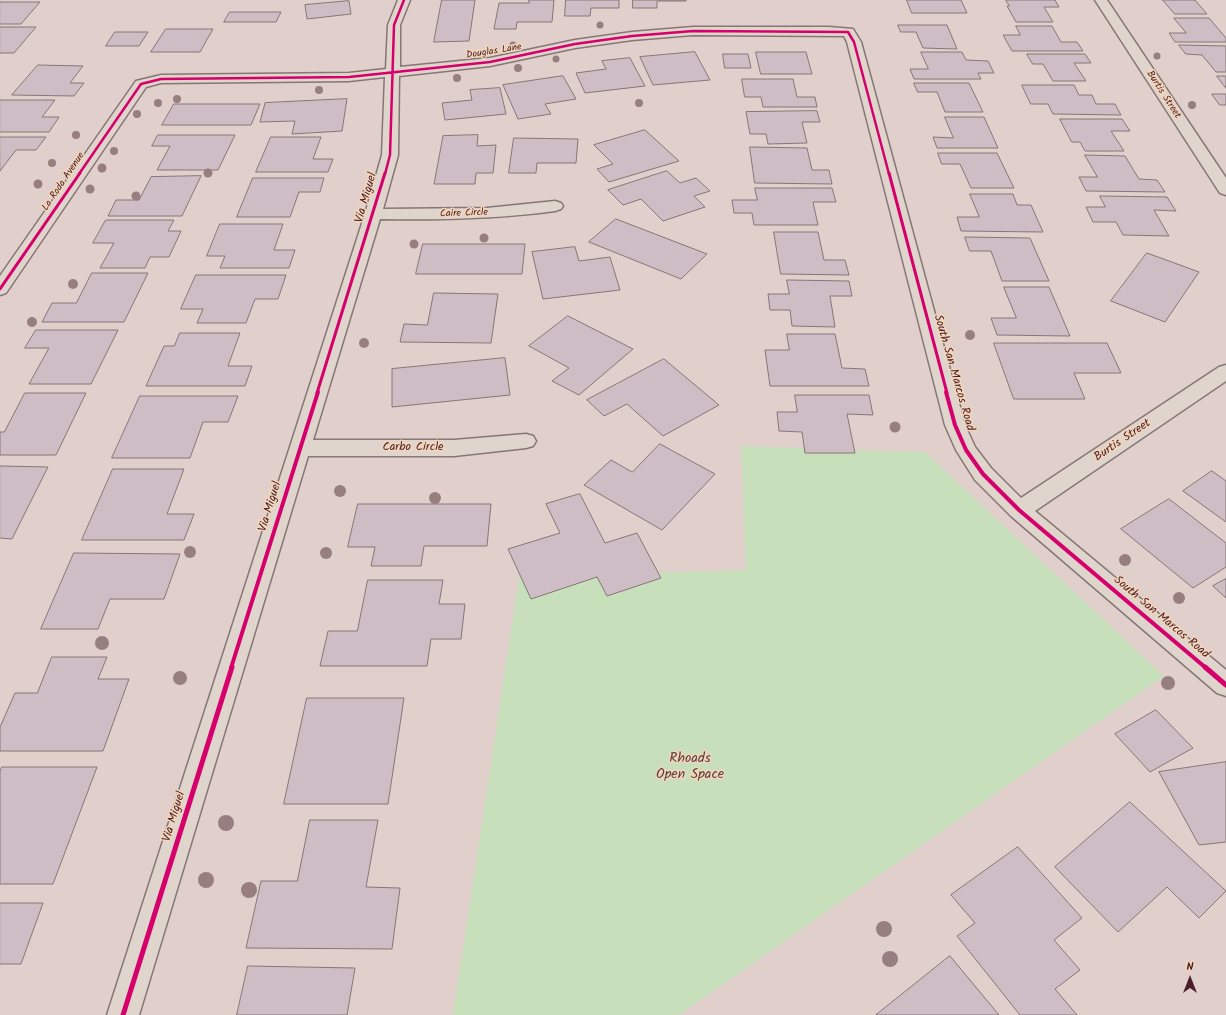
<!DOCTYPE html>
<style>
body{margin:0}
#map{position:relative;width:1226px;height:1015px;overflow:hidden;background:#e0cfcb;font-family:Kalam,sans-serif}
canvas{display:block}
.north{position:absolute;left:1170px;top:959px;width:40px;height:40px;-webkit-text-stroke:3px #f3d5b9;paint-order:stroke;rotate:0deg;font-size:11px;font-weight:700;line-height:16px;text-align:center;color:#4a1f2b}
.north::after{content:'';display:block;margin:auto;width:14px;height:18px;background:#4a1f2b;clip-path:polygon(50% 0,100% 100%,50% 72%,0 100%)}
</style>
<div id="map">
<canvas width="1226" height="1015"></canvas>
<div class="north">N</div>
</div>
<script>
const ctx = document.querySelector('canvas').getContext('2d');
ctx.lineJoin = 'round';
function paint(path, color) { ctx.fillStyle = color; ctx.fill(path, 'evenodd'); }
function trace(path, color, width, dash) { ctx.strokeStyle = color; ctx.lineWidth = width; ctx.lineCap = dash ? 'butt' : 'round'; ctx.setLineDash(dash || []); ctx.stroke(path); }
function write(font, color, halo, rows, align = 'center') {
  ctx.font = font + ' Kalam,sans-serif'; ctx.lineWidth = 3; ctx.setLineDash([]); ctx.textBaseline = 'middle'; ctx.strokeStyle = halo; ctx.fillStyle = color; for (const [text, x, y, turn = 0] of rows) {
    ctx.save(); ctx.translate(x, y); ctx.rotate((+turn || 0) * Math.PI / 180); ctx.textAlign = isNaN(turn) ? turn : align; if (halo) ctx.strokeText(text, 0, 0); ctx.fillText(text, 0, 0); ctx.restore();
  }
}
paint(new Path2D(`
 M 741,446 L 925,452 L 1164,676 L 679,1015 L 453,1015 L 519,577 L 746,570 Z`), '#c8dfbc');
const building = new Path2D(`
 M 442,0 L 475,0 L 469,41 L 434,42 Z
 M 529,0 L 554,0 L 552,22 L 517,22 L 516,29 L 494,29 L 499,3 L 529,3 Z
 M 566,0 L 619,0 L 619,8 L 591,8 L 590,16 L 565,16 Z
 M 633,0 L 686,0 L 686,1 L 657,1 L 657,8 L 633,8 Z
 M 907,0 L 961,0 L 967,13 L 912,13 Z
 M 1006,0 L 1055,0 L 1059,7 L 1044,7 L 1053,22 L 1016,22 L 1007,6 L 1009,6 Z
 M 1163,0 L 1195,0 L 1207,14 L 1175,14 Z
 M 349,1 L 351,14 L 307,19 L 305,5 Z
 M 0,2 L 40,2 L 21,24 L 0,24 Z
 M 230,12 L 281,12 L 276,22 L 224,22 Z
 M 1174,18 L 1209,18 L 1226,38 L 1226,42 L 1175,42 L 1169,33 L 1186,33 Z
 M 898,25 L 947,25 L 957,49 L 923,48 L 916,32 L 901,32 Z
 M 1016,26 L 1052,26 L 1061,42 L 1077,42 L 1083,51 L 1012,51 L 1003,35 L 1020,35 Z
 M 0,27 L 36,27 L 14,53 L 0,53 Z
 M 166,29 L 213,29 L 200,52 L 151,52 Z
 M 115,32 L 148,32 L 139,46 L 106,46 Z
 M 1179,45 L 1226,46 L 1226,72 L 1216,72 L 1202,55 L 1186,54 Z
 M 695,52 L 710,80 L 653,85 L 640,57 Z
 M 756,52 L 806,52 L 812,74 L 761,74 Z
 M 921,52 L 962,52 L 966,60 L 988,61 L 994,73 L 978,73 L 981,79 L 914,79 L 910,69 L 928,69 Z
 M 723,54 L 748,54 L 751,68 L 725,68 Z
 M 1027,54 L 1085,54 L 1091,63 L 1074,63 L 1086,81 L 1053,81 L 1043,64 L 1033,64 Z
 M 630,58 L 645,86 L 585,93 L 576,73 L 606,69 L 602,61 Z
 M 38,65 L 83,66 L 70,83 L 84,83 L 74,96 L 12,95 Z
 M 563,76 L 576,99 L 545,104 L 551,114 L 518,119 L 503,85 Z
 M 1217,76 L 1226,76 L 1226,88 Z
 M 742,79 L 793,79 L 797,97 L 815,97 L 817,107 L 763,107 L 761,97 L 745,97 Z
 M 914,83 L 969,83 L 983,112 L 945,112 L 937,92 L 918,92 Z
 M 1022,85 L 1074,85 L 1079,95 L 1092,95 L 1096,104 L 1115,104 L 1121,115 L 1053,114 L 1048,104 L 1031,104 Z
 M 500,88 L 506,114 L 445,120 L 442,103 L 472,100 L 470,90 Z
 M 1212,94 L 1226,94 L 1226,105 L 1220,105 Z
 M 347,99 L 342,131 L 292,134 L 295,121 L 260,122 L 265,103 Z
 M 0,100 L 55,100 L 42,117 L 59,117 L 49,132 L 0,132 Z
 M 174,104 L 260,104 L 251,125 L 162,125 Z
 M 817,111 L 820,122 L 802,122 L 807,143 L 768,144 L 766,134 L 750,134 L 746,112 Z
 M 945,117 L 984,117 L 998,148 L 937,148 L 933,137 L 953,138 Z
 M 1060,119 L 1122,119 L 1130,131 L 1111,131 L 1124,151 L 1085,151 L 1080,142 L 1072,142 Z
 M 645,130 L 679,161 L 609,182 L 597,169 L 613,164 L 594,145 Z
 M 158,135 L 235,135 L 218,170 L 157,170 L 170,146 L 152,146 Z
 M 478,135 L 477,146 L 496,145 L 493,173 L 476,173 L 475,184 L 434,184 L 443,136 Z
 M 0,137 L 46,137 L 36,150 L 16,150 L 0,171 Z
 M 271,137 L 321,137 L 313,159 L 333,159 L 328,172 L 256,172 Z
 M 514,138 L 578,139 L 576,163 L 537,163 L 536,173 L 509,173 Z
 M 750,147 L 807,148 L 812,170 L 829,170 L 832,184 L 755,183 Z
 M 938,153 L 997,153 L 1014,188 L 971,188 L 960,164 L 942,164 Z
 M 1085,155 L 1125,156 L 1139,179 L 1157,180 L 1165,192 L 1086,191 L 1079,177 L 1097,177 Z
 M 667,171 L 680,183 L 696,178 L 710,191 L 694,196 L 705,207 L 663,221 L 641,199 L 623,205 L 608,190 Z
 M 201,176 L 182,216 L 108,216 L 116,200 L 139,200 L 151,177 Z
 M 253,178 L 324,178 L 320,192 L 299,192 L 290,217 L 237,217 Z
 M 755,188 L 832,188 L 836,202 L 813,202 L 818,225 L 754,225 L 752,213 L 734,213 L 732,200 L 757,200 Z
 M 970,194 L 1013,194 L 1017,205 L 1031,205 L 1043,232 L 961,231 L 957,217 L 979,217 Z
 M 1100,196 L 1167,197 L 1176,211 L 1154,210 L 1169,236 L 1123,235 L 1116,222 L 1093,222 L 1086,207 L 1105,207 Z
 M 616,219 L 707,254 L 681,279 L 589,242 Z
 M 106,220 L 174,220 L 168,231 L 181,231 L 169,257 L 150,257 L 145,268 L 100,268 L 114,243 L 93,243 Z
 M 220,224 L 283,224 L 274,250 L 295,250 L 289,268 L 220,268 L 225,256 L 207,256 Z
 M 774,232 L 818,232 L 824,260 L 845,260 L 849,275 L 781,274 Z
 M 965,237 L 1030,238 L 1049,281 L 1002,281 L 991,251 L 970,251 Z
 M 423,244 L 525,244 L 522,274 L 416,274 Z
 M 575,247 L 579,261 L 610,257 L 620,290 L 543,299 L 532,252 Z
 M 1147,253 L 1199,272 L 1165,322 L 1111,301 Z
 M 92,273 L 148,273 L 124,322 L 42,322 L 52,303 L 76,303 Z
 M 196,275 L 286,275 L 278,299 L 255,299 L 246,323 L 197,323 L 203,309 L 181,309 Z
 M 787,280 L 849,281 L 852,296 L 830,296 L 835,327 L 792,326 L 790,310 L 770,310 L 768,294 L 789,294 Z
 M 1004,287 L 1049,287 L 1070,336 L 997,335 L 991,318 L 1016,318 Z
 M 434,293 L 498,294 L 491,343 L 400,342 L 404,324 L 427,325 Z
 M 568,316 L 633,349 L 579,395 L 552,381 L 569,368 L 529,346 Z
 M 36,330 L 118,330 L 91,384 L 29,384 L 49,348 L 25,348 Z
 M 180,333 L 240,333 L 228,366 L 252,366 L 245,386 L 146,386 L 164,346 L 174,346 Z
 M 787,334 L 835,334 L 842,368 L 865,369 L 869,386 L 770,386 L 765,350 L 789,350 Z
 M 994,343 L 1107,343 L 1121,373 L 1074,373 L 1085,399 L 1014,399 Z
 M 505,358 L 510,395 L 392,407 L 392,369 Z
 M 664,359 L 719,405 L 663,436 L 627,404 L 604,416 L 587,400 Z
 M 25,393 L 86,393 L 56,455 L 0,455 L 0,432 L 4,432 Z
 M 795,395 L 869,395 L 873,415 L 847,414 L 855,453 L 805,453 L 802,432 L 779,431 L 777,412 L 797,412 Z
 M 140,396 L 238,396 L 228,422 L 203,422 L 190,458 L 112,458 Z
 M 660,444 L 715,474 L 662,530 L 584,485 L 611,460 L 632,472 Z
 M 0,466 L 48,467 L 12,539 L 0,538 Z
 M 113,469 L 184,469 L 167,514 L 194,514 L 184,540 L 82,540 Z
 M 1212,471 L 1226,481 L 1226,522 L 1183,491 Z
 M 580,494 L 605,543 L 637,533 L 661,578 L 607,596 L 597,577 L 531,599 L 508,549 L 560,533 L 546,504 Z
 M 1169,499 L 1226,543 L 1226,567 L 1193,588 L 1121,529 Z
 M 358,504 L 491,504 L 487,546 L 424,546 L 421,566 L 371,566 L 375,547 L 348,547 Z
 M 74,553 L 180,554 L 164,599 L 110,599 L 98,629 L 41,629 Z
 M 1226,579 L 1226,598 L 1213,586 Z
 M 368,580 L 443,580 L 439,604 L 465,604 L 461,639 L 431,639 L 427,666 L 320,666 L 328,631 L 357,631 Z
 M 52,657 L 107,657 L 98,679 L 129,679 L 103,751 L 0,751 L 0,727 L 15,693 L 37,693 Z
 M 307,698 L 404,698 L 388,804 L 284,804 Z
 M 1156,710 L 1193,748 L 1150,772 L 1115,734 Z
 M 1226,762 L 1226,842 L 1199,845 L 1159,772 Z
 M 2,767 L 97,767 L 53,884 L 0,884 L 0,772 Z
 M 1130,802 L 1226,891 L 1199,918 L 1167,887 L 1118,932 L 1055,867 Z
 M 310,820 L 378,820 L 366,887 L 400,888 L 392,949 L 246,948 L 261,881 L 297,881 Z
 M 1018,847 L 1082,918 L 1054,940 L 1080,970 L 1055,989 L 1077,1015 L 1020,1015 L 957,936 L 975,923 L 951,895 Z
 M 0,903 L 43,903 L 21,964 L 0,964 Z
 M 950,956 L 999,1015 L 876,1015 Z
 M 248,966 L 355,968 L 347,1015 L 237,1015 Z`);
paint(building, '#cebdc4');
trace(building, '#867676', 1);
const street = new Path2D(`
 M 398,0 L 410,0 L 400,25 L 400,67 L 490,58 L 575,40 L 632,32 L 693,27 L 829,27 L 853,29 L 861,42 L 965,425 L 975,447 L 991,468 L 1021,498 L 1219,367 L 1226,365 L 1226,381 L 1035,511 L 1226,670 L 1226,696 L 1217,693 L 1011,516 L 975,480 L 956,450 L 945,425 L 847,42 L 844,36 L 693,35 L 632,40 L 575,48 L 490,66 L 399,76 L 398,155 L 383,209 L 487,208 L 555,201 L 561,203 L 563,206 L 561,209 L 555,211 C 497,219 439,220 380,219 L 313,440 L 454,440 L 526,434 L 533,436 L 536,441 L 533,446 L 526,448 L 454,456 L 308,456 L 139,1015 L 107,1015 L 365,214 L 382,155 L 385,77 L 349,81 L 161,83 L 146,87 L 6,293 L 0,295 L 0,276 L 136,81 L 161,75 L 349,73 L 386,69 L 388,25 Z
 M 1095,0 L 1107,0 L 1226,178 L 1226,195 L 1220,193 L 1218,190 Z`);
trace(street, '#867676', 3);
paint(street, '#e0d5cc');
trace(new Path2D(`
 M 79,174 L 141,84 L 161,79 L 349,77 L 490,62 L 575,44 L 632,36 L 693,31 L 848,32 L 854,42 L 889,174
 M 385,174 L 390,155 L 394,25 L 404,0`), '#d6006c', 2.5);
trace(new Path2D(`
 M 889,173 L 947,393
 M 0,289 L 80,173
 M 317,393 L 385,173`), '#d6006c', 3);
trace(new Path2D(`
 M 946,392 L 955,425 L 966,450 L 983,474 L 1019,510 L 1206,668
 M 231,668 L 318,392`), '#d6006c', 4);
trace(new Path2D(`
 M 1205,667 L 1226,685
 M 123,1015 L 232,667`), '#d6006c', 5);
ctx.fillStyle = '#967f7e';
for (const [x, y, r] of [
 [600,25,3.5],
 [513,45,3.5],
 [1157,56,3.5],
 [556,59,3.5],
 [518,68,4],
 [457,78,4],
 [319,90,4],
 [177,99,4],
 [158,103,4],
 [639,103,4],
 [1192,105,4],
 [137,114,4],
 [76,135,4],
 [114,151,4],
 [52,163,4],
 [102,168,4.5],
 [208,173,4.5],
 [38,184,4.5],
 [90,189,4.5],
 [136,196,4.5],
 [484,238,4.5],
 [414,244,4.5],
 [73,284,5],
 [32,322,5],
 [970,335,5],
 [364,343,5],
 [895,427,5.5],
 [340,491,6],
 [435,498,6],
 [190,552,6],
 [326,553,6],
 [1125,560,6],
 [1179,598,6],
 [102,643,7],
 [180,678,7],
 [1168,683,7],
 [226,823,8],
 [206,880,8],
 [249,890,8],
 [884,929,8],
 [890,959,8]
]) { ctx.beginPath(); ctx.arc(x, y, r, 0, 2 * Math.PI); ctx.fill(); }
write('10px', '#4a1f2b', '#f3d5b9', [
 ["Douglas Lane",494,52,-9],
 ["Burtis Street",1163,95,57],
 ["La Roda Avenue",64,182,-56],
 ["Caire Circle",464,214,-2]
]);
write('12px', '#4a1f2b', '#f3d5b9', [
 ["Via Miguel",367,198,-74],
 ["South San Marcos Road",953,373,74],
 ["Burtis Street",1123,441,-34],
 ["Carbo Circle",413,448],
 ["Via Miguel",271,507,-73],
 ["South San Marcos Road",1161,618,40],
 ["Via Miguel",175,817,-73]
]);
write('14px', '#5a3e3f', '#f3d5b9', [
 ["Rhoads",690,760],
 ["Open Space",690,776]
]);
</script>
